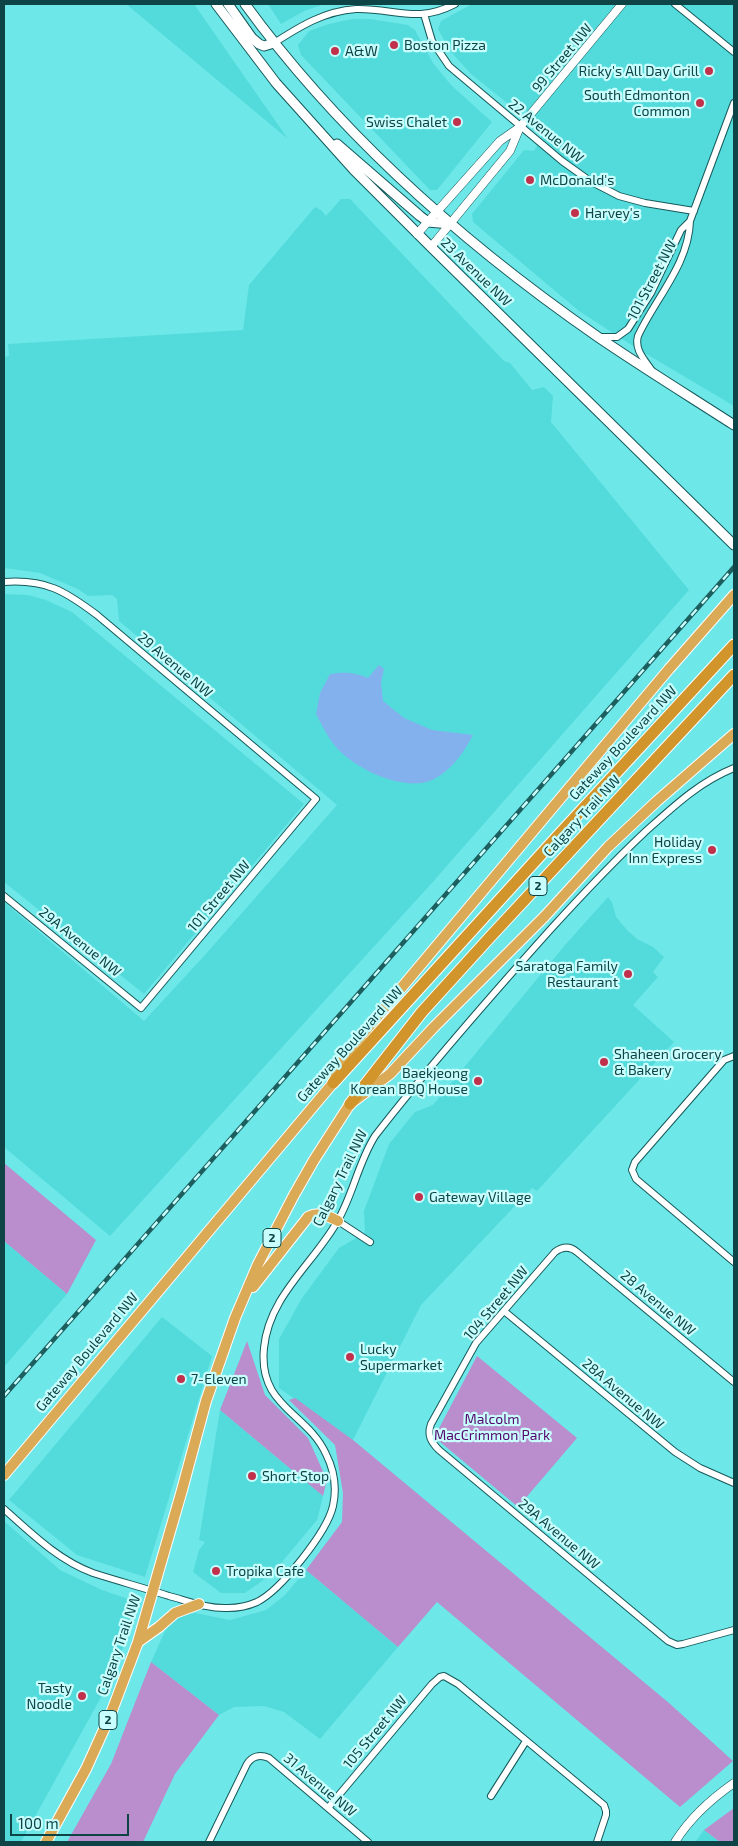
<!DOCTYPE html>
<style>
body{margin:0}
#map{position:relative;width:738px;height:1846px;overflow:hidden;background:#6ee7e8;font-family:"Exo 2",sans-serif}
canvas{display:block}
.frame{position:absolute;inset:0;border:5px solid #0e4445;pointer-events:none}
.scale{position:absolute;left:10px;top:1814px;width:119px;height:22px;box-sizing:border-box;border:2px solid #0e4445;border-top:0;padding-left:6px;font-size:15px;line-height:18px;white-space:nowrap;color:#0e4445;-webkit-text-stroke:4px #c8fefd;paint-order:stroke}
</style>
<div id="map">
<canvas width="738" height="1846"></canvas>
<div class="frame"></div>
<div class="scale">100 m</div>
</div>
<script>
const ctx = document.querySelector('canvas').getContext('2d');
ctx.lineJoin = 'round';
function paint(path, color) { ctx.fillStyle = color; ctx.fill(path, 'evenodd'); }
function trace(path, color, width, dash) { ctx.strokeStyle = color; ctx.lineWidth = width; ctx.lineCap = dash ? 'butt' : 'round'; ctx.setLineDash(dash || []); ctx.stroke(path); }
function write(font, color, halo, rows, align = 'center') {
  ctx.font = font + ' "Exo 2",sans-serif'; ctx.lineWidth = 4.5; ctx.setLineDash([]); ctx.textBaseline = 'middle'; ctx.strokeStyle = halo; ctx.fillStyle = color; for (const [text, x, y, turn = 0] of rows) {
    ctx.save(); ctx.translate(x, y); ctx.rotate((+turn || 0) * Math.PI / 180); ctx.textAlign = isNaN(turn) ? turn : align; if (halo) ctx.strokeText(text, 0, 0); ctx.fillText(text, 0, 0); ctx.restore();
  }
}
paint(new Path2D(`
 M 126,4 L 194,4 L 288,139 Z
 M 268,4 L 325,4 L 304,11 L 281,24 Z
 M 472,4 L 734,4 L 734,406 L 633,346 L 579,311 L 473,222 L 472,214 L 524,150 L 534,151 L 544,132 L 543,126 L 515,100 L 507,103 L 471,74 L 450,51 L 438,29 L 441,21 Z
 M 352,19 L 370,19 L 408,25 L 415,30 L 433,63 L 451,85 L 492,122 L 437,190 L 430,190 L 301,55 L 298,45 L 309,31 L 329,24 Z
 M 341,199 L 350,199 L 504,361 L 510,363 L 532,390 L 544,387 L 553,396 L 551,422 L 689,590 L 431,884 L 110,1236 L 4,1147 L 4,902 L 144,1021 L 204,956 L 337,805 L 119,621 L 117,599 L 112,595 L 88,596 L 78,589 L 40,573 L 4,568 L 4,357 L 9,356 L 8,344 L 243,330 L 249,285 L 315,207 L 321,210 L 326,216 Z
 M 4,594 L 28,595 L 46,600 L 72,612 L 304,804 L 144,994 L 4,882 Z
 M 608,897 L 612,902 L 616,917 L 627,930 L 637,939 L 653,947 L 664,957 L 653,972 L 658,977 L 633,1005 L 674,1042 L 537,1191 L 532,1188 L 421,1305 L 353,1440 L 279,1388 L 279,1339 L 302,1298 L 339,1248 L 365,1233 L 364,1211 L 389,1144 L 415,1112 L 433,1105 L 565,945 Z
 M 4,1241 L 67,1294 L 4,1367 Z
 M 162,1317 L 212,1356 L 145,1577 L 77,1555 L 9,1500 Z
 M 220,1410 L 323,1496 L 317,1520 L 272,1574 L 245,1593 L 221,1593 L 193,1572 L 199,1550 L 205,1542 L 199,1540 Z
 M 4,1521 L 60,1570 L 102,1590 L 134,1601 L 136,1606 L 115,1672 L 21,1842 L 4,1842 Z
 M 306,1570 L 398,1647 L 320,1739 L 284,1712 L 264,1706 L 234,1707 L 219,1715 L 151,1662 L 165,1631 L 173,1621 L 183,1615 L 195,1613 L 230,1620 L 266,1610 L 285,1595 Z
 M 704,1830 L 720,1842 L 695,1842 Z`), '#53dbdc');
paint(new Path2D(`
 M 4,1163 L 96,1240 L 67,1294 L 4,1241 Z
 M 247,1341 L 265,1395 L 308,1438 L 327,1480 L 323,1496 L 220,1410 Z
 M 477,1356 L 577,1438 L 518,1507 L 439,1441 L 436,1434 Z
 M 295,1398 L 353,1440 L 669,1703 L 733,1761 L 680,1807 L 437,1602 L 398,1647 L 306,1570 L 342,1522 L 343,1493 L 335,1445 L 289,1400 Z
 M 151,1662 L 219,1715 L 175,1774 L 143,1842 L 67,1842 L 111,1764 Z
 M 734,1808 L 734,1842 L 720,1842 L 704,1830 Z`), '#ba8dcd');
paint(new Path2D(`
 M 379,665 L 384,669 L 381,683 L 383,701 L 404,718 L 432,730 L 473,735 C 464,752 453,768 436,778 C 408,795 355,769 336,747 C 328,738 322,725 316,714 L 320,693 L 330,674 C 344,672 354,672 368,678 Z`), '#83b1ed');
const minor = new Path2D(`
 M 675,4 L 734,52
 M 424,14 L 432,41 L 449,66 L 562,161 L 590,181 L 619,196 L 645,203 L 694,211
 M 274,43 C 299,27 324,11 356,9 C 394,8 417,24 455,4
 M 600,337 L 617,337 L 628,329 L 651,293 L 681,230 L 690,221
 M 652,371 C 645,360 634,350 638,336 C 655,299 689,264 690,221 L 734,103
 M 4,582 C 46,579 65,591 97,615 L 316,799 L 141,1008 L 4,896
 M 734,1056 L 724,1060 L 635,1162 L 632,1170 L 636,1179 L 734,1262
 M 338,1221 L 370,1242
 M 504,1311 L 675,1452 L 700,1468 L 734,1483
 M 734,1382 L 577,1252 C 570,1246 563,1246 555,1252 L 476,1343 L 431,1424 C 427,1435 431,1442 439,1450 L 668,1641 L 677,1645 L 683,1644 L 734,1630
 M 4,1509 C 31,1533 58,1560 93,1573 C 118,1581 144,1588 169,1596 C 188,1601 208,1609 228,1608 C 238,1608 248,1606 257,1602 C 281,1590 327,1532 333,1506 C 337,1488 334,1470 326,1454 C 307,1412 258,1407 264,1348 C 269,1296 313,1264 337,1222 C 353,1195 358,1163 375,1136 C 430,1065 490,997 550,930 C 581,896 612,863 645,832 C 673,807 699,782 734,768
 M 491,1796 L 526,1741
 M 328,1808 L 432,1684 L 440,1677 L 444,1676 L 458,1684 L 604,1805 L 606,1811 L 606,1815 L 597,1842
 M 209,1842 L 247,1764 C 252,1756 260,1754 269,1758 L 368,1842`);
const tertiary = new Path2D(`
 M 417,234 L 500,141 L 520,127 L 622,4
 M 431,247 L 510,151 L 520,127
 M 675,1842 C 690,1818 711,1799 734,1783`);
const secondary = new Path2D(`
 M 216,4 L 276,83 L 354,170 L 431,247 L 734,545
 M 228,4 L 252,38 L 259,44 L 264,46 L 274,43
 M 245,4 C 341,136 464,244 598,337 C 642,367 689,396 734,425
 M 337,144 L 420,216 L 428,222 L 450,224`);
const trunk = new Path2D(`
 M 253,1287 L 308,1217 C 319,1211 328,1216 338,1221
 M 4,1475 L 333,1083 L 345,1055 L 669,669 L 734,595
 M 138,1642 L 159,1627 L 175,1613 L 199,1604
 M 46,1842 L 86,1769 L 110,1716 L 138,1642 L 182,1490 L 206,1401 L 235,1318 L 258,1264 L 294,1195 L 314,1160 L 350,1104 L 390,1074 L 434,1027 L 545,916 L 608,847 L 657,801 L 734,734`);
const motorway = new Path2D(`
 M 333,1083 L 556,838 L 734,645
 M 350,1104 L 422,1012 L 491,936 L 734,675`);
trace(minor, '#15595a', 8);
trace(tertiary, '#15595a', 9);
trace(secondary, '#15595a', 11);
trace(trunk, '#fff', 12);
trace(motorway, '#fff', 13);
trace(minor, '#fff', 6);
trace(tertiary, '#fff', 8);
trace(secondary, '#fff', 9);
trace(trunk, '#dbaa56', 10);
trace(motorway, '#d2952b', 11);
const rail = new Path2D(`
 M 4,1396 L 734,567`);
trace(rail, '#1d5e5f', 4.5);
trace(rail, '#c8fefd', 2.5, [8]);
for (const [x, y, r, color] of [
 [394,45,5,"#c1314b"],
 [335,51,5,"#c1314b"],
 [709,71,5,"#c1314b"],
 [700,103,5,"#c1314b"],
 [457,122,5,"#c1314b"],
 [530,180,5,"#c1314b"],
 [575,213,5,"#c1314b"],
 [712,850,5,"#c1314b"],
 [628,974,5,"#c1314b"],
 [604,1062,5,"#c1314b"],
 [478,1081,5,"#c1314b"],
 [419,1197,5,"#c1314b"],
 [350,1357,5,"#c1314b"],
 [181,1379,5,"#c1314b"],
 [252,1476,5,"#c1314b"],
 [216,1571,5,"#c1314b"],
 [82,1696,5,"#c1314b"]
]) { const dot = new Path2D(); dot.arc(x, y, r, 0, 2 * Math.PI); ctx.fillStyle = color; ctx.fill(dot); trace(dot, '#c8fefd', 2); }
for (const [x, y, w] of [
 [538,886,18],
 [272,1238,18],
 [108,1720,18]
]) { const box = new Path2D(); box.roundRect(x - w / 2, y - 9.5, w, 19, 4); ctx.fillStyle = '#c8fefd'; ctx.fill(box); trace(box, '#0e4445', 1); }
write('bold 12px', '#0e4445', null, [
 ["2",538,886],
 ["2",272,1238],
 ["2",108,1720]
]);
write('14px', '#0e4445', '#c8fefd', [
 ["Boston Pizza",404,45],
 ["A&W",345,51],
 ["Ricky's All Day Grill",699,71,"right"],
 ["South Edmonton",690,95,"right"],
 ["Common",690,111,"right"],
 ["Swiss Chalet",447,122,"right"],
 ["McDonald's",540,180],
 ["Harvey's",585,213],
 ["Holiday",702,842,"right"],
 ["Inn Express",702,858,"right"],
 ["Saratoga Family",618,966,"right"],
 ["Restaurant",618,982,"right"],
 ["Shaheen Grocery",614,1054],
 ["& Bakery",614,1070],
 ["Baekjeong",468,1073,"right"],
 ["Korean BBQ House",468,1089,"right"],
 ["Gateway Village",429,1197],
 ["Lucky",360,1349],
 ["Supermarket",360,1365],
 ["7-Eleven",191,1379],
 ["Short Stop",262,1476],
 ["Tropika Cafe",226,1571],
 ["Tasty",72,1688,"right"],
 ["Noodle",72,1704,"right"]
], 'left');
write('14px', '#0e4445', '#c8fefd', [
 ["99 Street NW",562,58,-50],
 ["22 Avenue NW",546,131,39],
 ["23 Avenue NW",476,272,44],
 ["101 Street NW",652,280,-62],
 ["29 Avenue NW",175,665,40],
 ["Gateway Boulevard NW",623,743,-47],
 ["Calgary Trail NW",582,816,-47],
 ["101 Street NW",219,896,-50],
 ["29A Avenue NW",80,942,39],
 ["Gateway Boulevard NW",350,1044,-48],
 ["Calgary Trail NW",340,1178,-64],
 ["104 Street NW",496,1303,-50],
 ["28 Avenue NW",658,1303,40],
 ["Gateway Boulevard NW",87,1352,-50],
 ["28A Avenue NW",623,1394,40],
 ["29A Avenue NW",559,1534,40],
 ["Calgary Trail NW",119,1645,-71],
 ["105 Street NW",375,1732,-50],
 ["31 Avenue NW",320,1785,40]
]);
write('14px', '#54066c', '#c8fefd', [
 ["Malcolm",492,1419],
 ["MacCrimmon Park",492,1435]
]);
</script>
